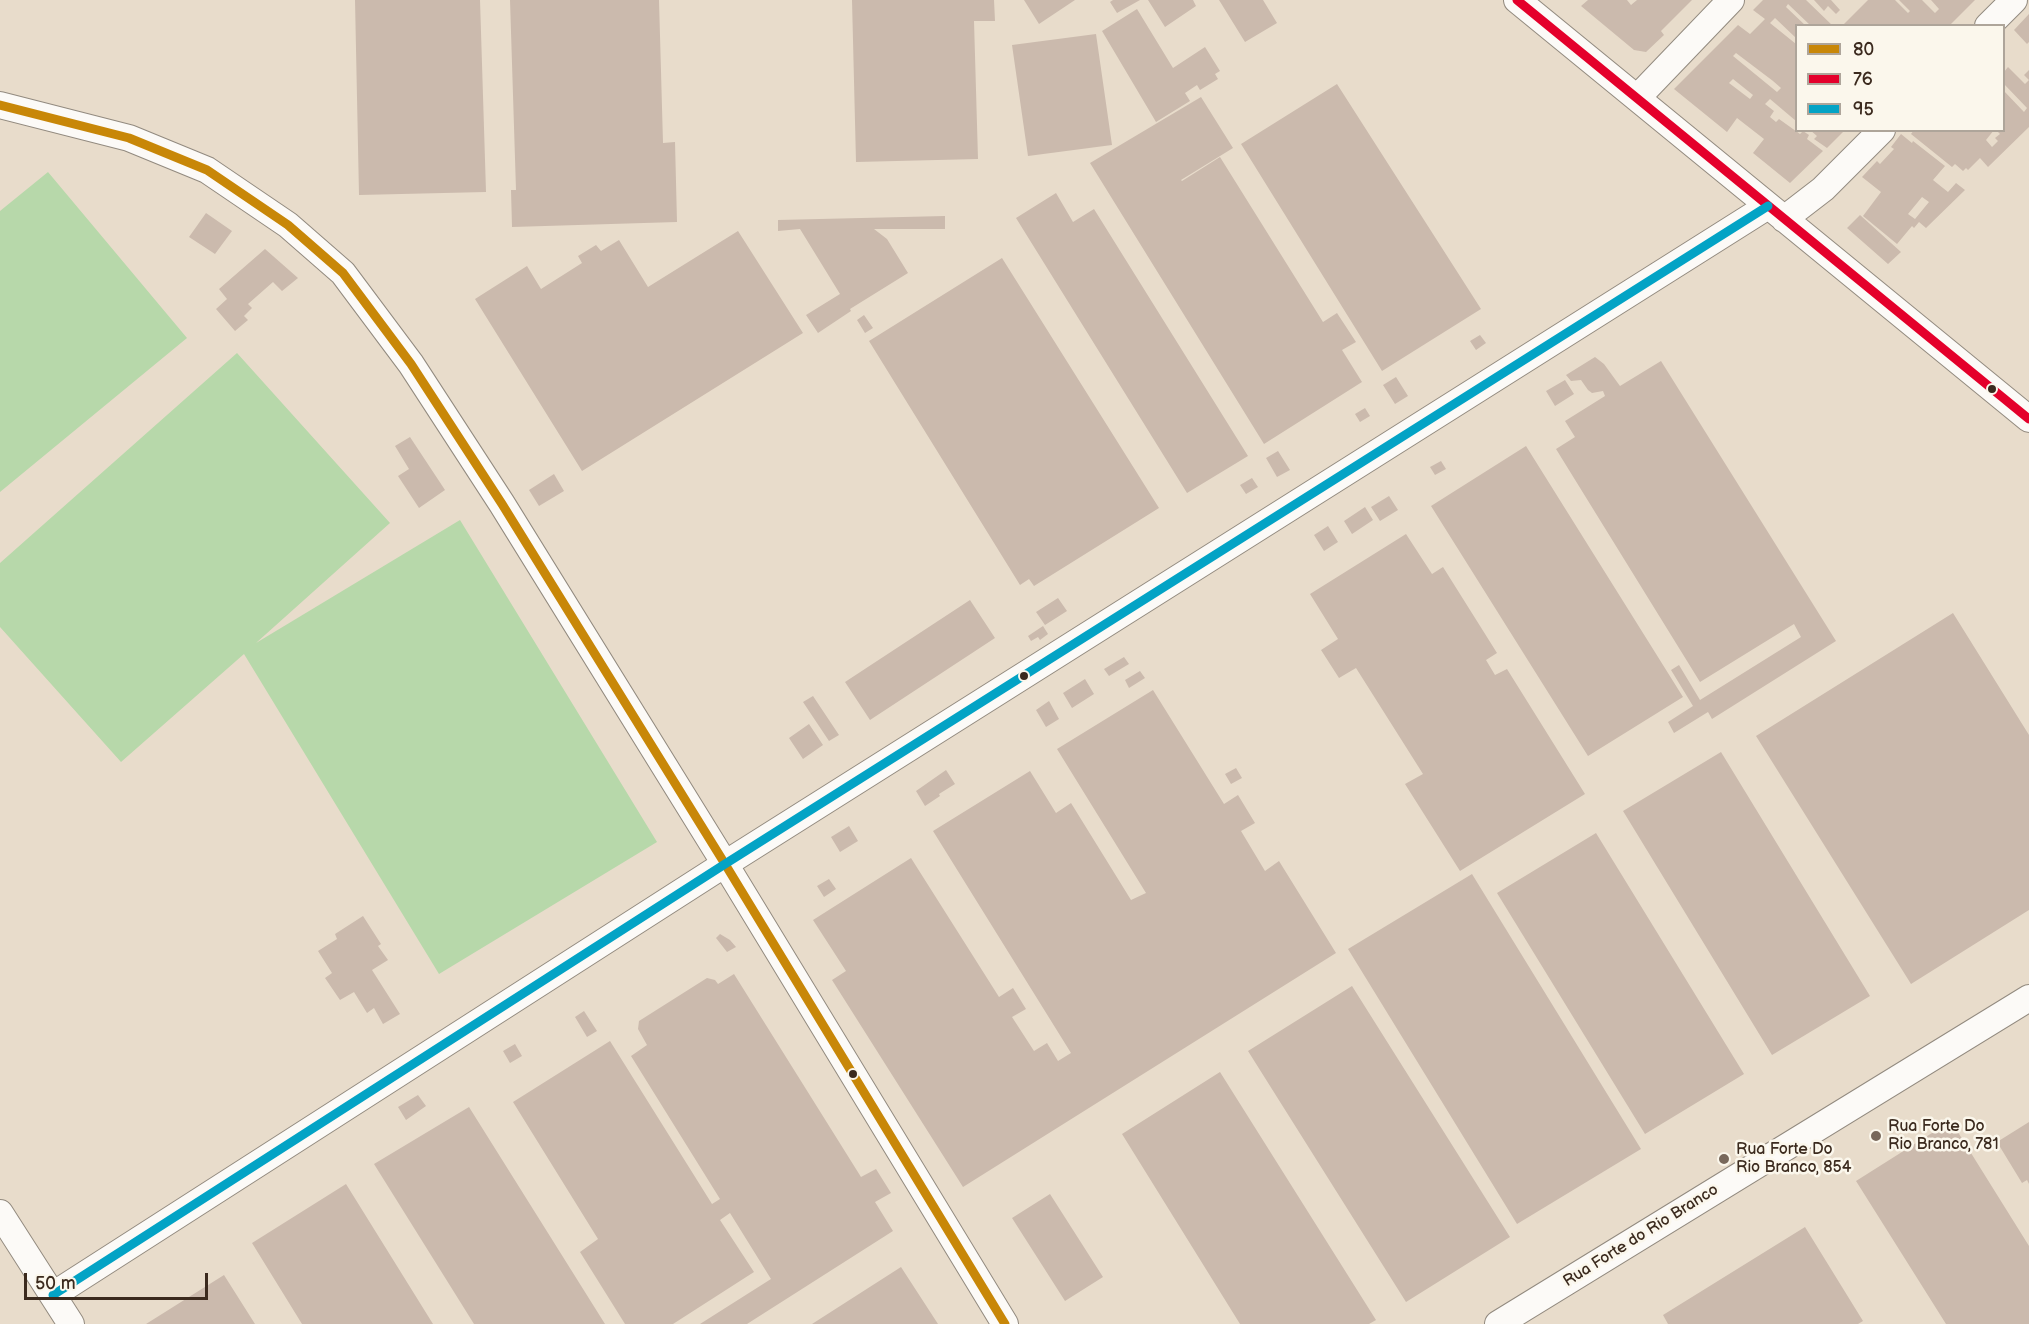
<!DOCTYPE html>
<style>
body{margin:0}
#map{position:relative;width:2029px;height:1324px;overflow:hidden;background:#e8dccb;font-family:"Balsamiq Sans",sans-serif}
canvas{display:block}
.legend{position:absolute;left:1795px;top:24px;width:210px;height:108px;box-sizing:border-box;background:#fbf7ec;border:2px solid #aea59a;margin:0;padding:8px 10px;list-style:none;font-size:18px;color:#3b2a1e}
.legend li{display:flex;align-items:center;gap:12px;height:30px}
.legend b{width:30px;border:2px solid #aea59a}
.scale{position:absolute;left:24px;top:1273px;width:184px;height:27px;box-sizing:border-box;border:3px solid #3b2a1e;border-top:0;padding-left:8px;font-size:18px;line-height:21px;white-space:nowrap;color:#3b2a1e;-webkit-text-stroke:4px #fbf7ec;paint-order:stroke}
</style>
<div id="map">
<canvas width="2029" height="1324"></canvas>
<ul class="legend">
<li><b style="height:8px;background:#c88708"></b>80</li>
<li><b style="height:8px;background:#e4002b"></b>76</li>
<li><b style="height:8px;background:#03a3c5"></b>95</li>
</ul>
<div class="scale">50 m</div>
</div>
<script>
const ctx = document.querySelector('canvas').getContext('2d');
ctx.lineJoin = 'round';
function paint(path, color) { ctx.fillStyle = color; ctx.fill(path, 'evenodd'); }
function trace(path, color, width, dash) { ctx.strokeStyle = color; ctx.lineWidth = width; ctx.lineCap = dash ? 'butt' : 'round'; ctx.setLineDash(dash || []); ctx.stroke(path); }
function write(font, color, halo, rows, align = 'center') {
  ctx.font = font + ' "Balsamiq Sans",sans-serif'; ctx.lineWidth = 5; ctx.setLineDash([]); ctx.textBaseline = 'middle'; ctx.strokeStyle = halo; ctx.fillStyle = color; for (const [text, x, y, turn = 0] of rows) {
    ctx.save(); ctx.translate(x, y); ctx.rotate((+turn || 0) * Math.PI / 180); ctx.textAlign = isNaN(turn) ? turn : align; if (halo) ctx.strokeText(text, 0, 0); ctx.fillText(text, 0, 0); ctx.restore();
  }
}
paint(new Path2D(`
 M 48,172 L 187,338 L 0,492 L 0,211 Z
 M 237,353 L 390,523 L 256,643 L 460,520 L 657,842 L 439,974 L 244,654 L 121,762 L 0,627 L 0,563 Z`), '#b7d8aa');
paint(new Path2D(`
 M 355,0 L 480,0 L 486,192 L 359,195 Z
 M 510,0 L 659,0 L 663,143 L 675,142 L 677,222 L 512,227 L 511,190 L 516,190 Z
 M 852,0 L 994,0 L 995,21 L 974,21 L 978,159 L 856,162 Z
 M 1024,0 L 1075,0 L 1039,24 Z
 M 1113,0 L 1140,0 L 1117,13 L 1110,2 Z
 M 1148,0 L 1193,0 L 1196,6 L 1165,27 Z
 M 1219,0 L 1263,0 L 1277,23 L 1245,42 Z
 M 1588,0 L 1627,0 L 1631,5 L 1637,0 L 1692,0 L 1661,31 L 1664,35 L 1646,52 L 1634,50 L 1581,6 Z
 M 1763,0 L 1806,0 L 1833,26 L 1811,26 L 1788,4 L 1786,7 L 1806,26 L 1796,26 L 1796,38 L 1775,18 L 1770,23 L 1796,44 L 1796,121 L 1770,99 L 1765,104 L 1774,111 L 1770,117 L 1776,122 L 1779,119 L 1800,134 L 1803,131 L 1809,135 L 1807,139 L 1823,151 L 1790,183 L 1753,153 L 1764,139 L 1737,118 L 1727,132 L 1674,89 L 1738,25 L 1750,34 L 1765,19 L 1753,10 ZM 1736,53 L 1773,81 L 1781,88 L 1777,92 L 1733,56 ZM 1733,79 L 1753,95 L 1750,99 L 1729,83 Z
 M 1814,0 L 1831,0 L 1840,10 L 1836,14 L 1828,6 L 1824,11 Z
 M 1868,0 L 1895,0 L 1908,13 L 1910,11 L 1899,0 L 1922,0 L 1935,13 L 1939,9 L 1931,0 L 1975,0 L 1949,26 L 1842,26 Z
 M 1137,9 L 1173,68 L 1205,47 L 1220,71 L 1215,74 L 1218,79 L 1200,90 L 1197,85 L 1185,93 L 1190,101 L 1156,122 L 1102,31 Z
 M 2029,14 L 2029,42 L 2027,44 L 2014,30 Z
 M 1096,34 L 1112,145 L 1028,156 L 1012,45 Z
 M 2008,67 L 2025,84 L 2029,80 L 2024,75 L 2029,70 L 2029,127 L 1988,167 L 1980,158 L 1968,170 L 1966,168 L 1963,171 L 1955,164 L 1952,167 L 1911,134 L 1914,130 L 1994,130 L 1986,140 L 1992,147 L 1998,141 L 1995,138 L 2000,134 L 1996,130 L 2004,130 L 2004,91 L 2024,112 L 2027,108 L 2004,84 L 2004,72 Z
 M 1337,84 L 1481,309 L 1382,371 L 1241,144 Z
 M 1201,97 L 1233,148 L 1181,180 L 1182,181 L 1220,157 L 1323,322 L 1337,313 L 1356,342 L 1342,350 L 1362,382 L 1264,444 L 1090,163 Z
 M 1810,130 L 1840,130 L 1843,132 L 1827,148 L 1814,139 L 1817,136 Z
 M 1901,134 L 1912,143 L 1913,141 L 1945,166 L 1933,180 L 1948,192 L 1956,183 L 1965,190 L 1926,228 L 1919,222 L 1914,228 L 1912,226 L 1897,244 L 1863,216 L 1881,192 L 1862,177 L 1877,161 L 1880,164 L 1894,149 L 1891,147 ZM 1922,197 L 1929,202 L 1915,219 L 1908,214 Z
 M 1056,193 L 1073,222 L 1094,209 L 1248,456 L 1187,493 L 1016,218 Z
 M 206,213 L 232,231 L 215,254 L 189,237 Z
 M 1860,215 L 1901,252 L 1888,264 L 1847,228 Z
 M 945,216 L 945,229 L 874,229 L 887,239 L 908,273 L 850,309 L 851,311 L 818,333 L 806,315 L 840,294 L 800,229 L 778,231 L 778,220 Z
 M 738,231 L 803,333 L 582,471 L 475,299 L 527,266 L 541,289 L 582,263 L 578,256 L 596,245 L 601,251 L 619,240 L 648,287 Z
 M 265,249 L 298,278 L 282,291 L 273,282 L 248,304 L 252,308 L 244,316 L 248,320 L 235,331 L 216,309 L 227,299 L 219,289 Z
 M 1002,258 L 1159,508 L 1034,586 L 1029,579 L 1020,585 L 869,341 Z
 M 864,315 L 873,328 L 865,333 L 857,320 Z
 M 1480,335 L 1486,343 L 1476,350 L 1470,341 Z
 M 1595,357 L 1604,364 L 1620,386 L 1661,361 L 1836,641 L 1712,719 L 1708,712 L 1674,733 L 1668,722 L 1693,706 L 1671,670 L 1679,665 L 1700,700 L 1801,637 L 1794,624 L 1700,682 L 1556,449 L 1575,437 L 1565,421 L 1605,396 L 1603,391 L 1592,393 L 1588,390 L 1581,380 L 1571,381 L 1566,375 Z
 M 1396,377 L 1408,396 L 1395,404 L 1383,385 Z
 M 1565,380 L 1574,394 L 1555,406 L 1546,391 Z
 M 1365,408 L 1370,416 L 1360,422 L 1355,414 Z
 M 410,437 L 445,490 L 419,508 L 398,476 L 409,469 L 395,446 Z
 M 1526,446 L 1683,697 L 1588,756 L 1431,506 Z
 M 1278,451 L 1290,470 L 1277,477 L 1266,458 Z
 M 1441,461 L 1446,469 L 1435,475 L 1430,467 Z
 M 554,474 L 564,491 L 539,506 L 529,490 Z
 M 1252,478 L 1258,487 L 1246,494 L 1240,485 Z
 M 1389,496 L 1398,510 L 1380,521 L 1371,507 Z
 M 1365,507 L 1373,520 L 1352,534 L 1344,521 Z
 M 1328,526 L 1338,542 L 1324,551 L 1314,535 Z
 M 1406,534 L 1432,574 L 1443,567 L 1497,653 L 1486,660 L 1495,675 L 1507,669 L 1585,794 L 1460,871 L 1405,784 L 1423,774 L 1356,668 L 1339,678 L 1321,650 L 1338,639 L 1310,594 Z
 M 1058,598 L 1067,611 L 1045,625 L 1036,612 Z
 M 970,600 L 995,638 L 870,720 L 845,682 Z
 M 1953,613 L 2029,735 L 2029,910 L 1911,984 L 1756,736 Z
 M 1043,626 L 1048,634 L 1040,640 L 1038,637 L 1031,641 L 1028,636 Z
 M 1124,657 L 1129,664 L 1109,676 L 1104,669 Z
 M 1140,671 L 1145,678 L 1129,688 L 1125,680 Z
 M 1085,679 L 1094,694 L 1072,708 L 1063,693 Z
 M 1153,690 L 1224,804 L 1238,795 L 1255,823 L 1241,831 L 1265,871 L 1279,861 L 1336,953 L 963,1187 L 832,980 L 846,971 L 813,920 L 911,858 L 999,997 L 1013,988 L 1026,1009 L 1012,1017 L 1034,1051 L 1047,1043 L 1058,1061 L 1071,1053 L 933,831 L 1030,771 L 1056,813 L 1071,803 L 1131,900 L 1146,893 L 1057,749 Z
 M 813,696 L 839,735 L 829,741 L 803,702 Z
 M 1049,701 L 1059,719 L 1046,727 L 1036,710 Z
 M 809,724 L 823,745 L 803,759 L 789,738 Z
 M 1721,752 L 1870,996 L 1772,1055 L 1623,811 Z
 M 1236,768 L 1242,778 L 1231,784 L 1225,774 Z
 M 946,770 L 955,784 L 939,794 L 940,796 L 925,806 L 916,791 Z
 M 849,826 L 858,841 L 840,852 L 831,837 Z
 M 1596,833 L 1744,1074 L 1645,1134 L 1497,893 Z
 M 1472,874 L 1641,1149 L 1517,1224 L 1348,949 Z
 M 829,879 L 836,889 L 824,897 L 817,886 Z
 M 363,916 L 381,944 L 378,946 L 388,960 L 372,970 L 400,1014 L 383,1024 L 374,1008 L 367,1013 L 354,992 L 340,1000 L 325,978 L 332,973 L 318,951 L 337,939 L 335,934 Z
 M 720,934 L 730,940 L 736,947 L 727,952 L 716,938 Z
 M 734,974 L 861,1177 L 876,1169 L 891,1193 L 875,1202 L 893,1231 L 747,1324 L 700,1324 L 771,1279 L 730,1213 L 720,1220 L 754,1272 L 673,1324 L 625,1324 L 580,1252 L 598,1239 L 513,1102 L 610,1041 L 712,1204 L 720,1199 L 631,1056 L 647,1045 L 638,1029 L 639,1021 L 707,978 L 715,980 L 718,984 Z
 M 1352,986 L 1510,1237 L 1406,1302 L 1248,1051 Z
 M 584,1011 L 597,1031 L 587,1037 L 575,1017 Z
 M 515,1044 L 522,1056 L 510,1063 L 503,1051 Z
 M 1220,1072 L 1376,1320 L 1369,1324 L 1240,1324 L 1122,1134 Z
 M 418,1095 L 426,1106 L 406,1120 L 398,1107 Z
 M 469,1107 L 605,1324 L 474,1324 L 374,1164 Z
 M 1951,1121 L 2029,1246 L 2029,1324 L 1946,1324 L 1856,1181 Z
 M 2029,1122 L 2029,1184 L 2027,1180 L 2022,1183 L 1997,1142 Z
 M 346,1184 L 433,1324 L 302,1324 L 252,1243 Z
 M 1050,1194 L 1103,1277 L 1065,1301 L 1012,1218 Z
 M 1805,1227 L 1863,1321 L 1858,1324 L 1668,1324 L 1663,1315 Z
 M 901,1267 L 938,1324 L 812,1324 Z
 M 224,1275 L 255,1324 L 146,1324 Z`), '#cbbaad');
const minor = new Path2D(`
 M 1517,0 L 2029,419
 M 1988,26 L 2014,0
 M 1637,98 L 1731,0
 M 0,105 L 129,138 L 207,170 L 288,225 L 343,273 L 411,364 L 502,504 L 725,864 L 1005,1324
 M 1784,219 L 1823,189 L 1882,130
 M 0,1213 L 71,1324
 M 53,1295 L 725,864 L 1768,206
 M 1498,1324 L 2029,998`);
trace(minor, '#928a7f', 28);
trace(minor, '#fcfaf7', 26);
trace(new Path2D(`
 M 0,105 L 129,138 L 207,170 L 288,225 L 343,273 L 411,364 L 502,504 L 725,864 L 1005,1324`), '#c88708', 9);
trace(new Path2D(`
 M 1517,0 L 2029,419`), '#e4002b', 9);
trace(new Path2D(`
 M 53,1295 L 725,864 L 1768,206`), '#03a3c5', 9);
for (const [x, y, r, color] of [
 [1992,389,5,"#3b2a1e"],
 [1024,676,5,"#3b2a1e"],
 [853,1074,5,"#3b2a1e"],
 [1876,1136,6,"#78685b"],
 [1724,1159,6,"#78685b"]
]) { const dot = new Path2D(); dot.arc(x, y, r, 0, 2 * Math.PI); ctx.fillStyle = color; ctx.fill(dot); trace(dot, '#fbf7ec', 2); }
write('16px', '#3b2a1e', '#fbf7ec', [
 ["Rua Forte Do",1888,1127],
 ["Rio Branco, 781",1888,1145],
 ["Rua Forte Do",1736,1150],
 ["Rio Branco, 854",1736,1168]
], 'left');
write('16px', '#3b2a1e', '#fbf7ec', [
 ["Rua Forte do Rio Branco",1641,1236,-32]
]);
</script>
